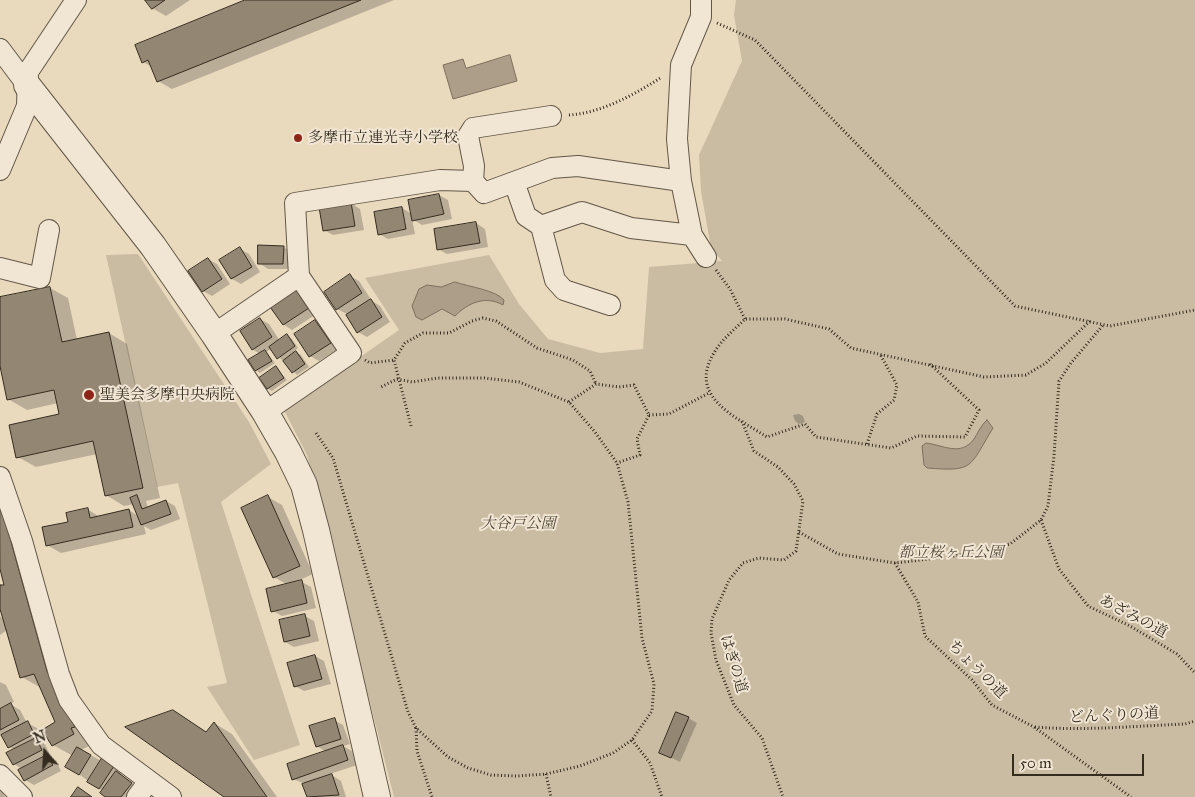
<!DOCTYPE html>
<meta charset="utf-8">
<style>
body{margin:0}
#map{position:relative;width:1195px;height:797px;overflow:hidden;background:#e9d9bd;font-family:"IM FELL Great Primer",serif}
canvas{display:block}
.north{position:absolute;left:20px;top:727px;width:50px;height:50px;-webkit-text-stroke:4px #f1e6d4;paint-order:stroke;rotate:341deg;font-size:14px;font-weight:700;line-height:20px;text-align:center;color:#352c20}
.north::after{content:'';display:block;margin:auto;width:18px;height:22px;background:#352c20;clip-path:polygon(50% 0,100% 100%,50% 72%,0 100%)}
.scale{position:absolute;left:1012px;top:754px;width:132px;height:22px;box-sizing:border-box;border:2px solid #352c20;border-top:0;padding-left:6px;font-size:15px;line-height:18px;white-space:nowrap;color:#352c20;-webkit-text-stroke:4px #f1e6d4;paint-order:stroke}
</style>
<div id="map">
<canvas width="1195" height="797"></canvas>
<div class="north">N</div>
<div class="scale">50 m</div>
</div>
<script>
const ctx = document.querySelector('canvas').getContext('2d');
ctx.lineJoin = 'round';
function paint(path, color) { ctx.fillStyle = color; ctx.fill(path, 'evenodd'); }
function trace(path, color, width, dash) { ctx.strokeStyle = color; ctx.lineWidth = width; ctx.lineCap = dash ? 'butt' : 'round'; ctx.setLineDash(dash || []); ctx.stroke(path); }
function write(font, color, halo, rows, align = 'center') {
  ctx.font = font + ' "IM FELL Great Primer","Noto Serif JP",serif'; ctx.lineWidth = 4; ctx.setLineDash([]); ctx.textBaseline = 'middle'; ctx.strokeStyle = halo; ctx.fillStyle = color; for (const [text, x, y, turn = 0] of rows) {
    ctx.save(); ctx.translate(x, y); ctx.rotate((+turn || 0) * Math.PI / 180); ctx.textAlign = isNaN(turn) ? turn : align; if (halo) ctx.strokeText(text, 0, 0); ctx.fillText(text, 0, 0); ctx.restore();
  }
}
paint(new Path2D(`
 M 736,0 L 1195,0 L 1195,797 L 394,797 L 307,455 L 284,410 L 399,330 L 365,278 L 489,255 L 519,304 L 548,339 L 600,353 L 643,349 L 649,267 L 722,261 L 711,248 L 701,191 L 699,155 L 742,61 L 734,15 Z
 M 138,254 L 249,422 L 271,464 L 221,502 L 300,745 L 254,760 L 207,687 L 227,683 L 178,483 L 157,487 L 106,255 Z`), '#cabca2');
const water = new Path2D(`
 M 510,55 L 517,81 L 453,99 L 443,65 L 463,59 L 466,68 Z
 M 455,282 C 470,287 495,290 504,300 L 503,305 C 485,295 468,303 455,316 L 442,309 L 422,320 L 416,317 L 412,306 L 419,289 L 427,285 L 441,287 Z
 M 987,420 L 993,428 C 969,467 975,472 927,468 L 924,465 L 922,446 L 926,443 C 943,445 961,457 974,439 C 978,433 981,425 987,420 Z`);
paint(water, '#ac9e88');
trace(water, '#7c705e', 1);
paint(new Path2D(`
 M 147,0 L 190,0 L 166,16 L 152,8 Z
 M 249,0 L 394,0 L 172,89 L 158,81 L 152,67 L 143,62 Z
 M 439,195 L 448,200 L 452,219 L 422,225 L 412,219 L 415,234 L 388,239 L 379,234 L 402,208 L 412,214 Z
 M 351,203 L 360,209 L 364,230 L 333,235 L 324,230 Z
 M 476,223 L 485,229 L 488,247 L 447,254 L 438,249 Z
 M 283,247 L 292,252 L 292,269 L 268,269 L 259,263 Z
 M 240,249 L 249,254 L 260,272 L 241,284 L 232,279 L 221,260 Z
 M 208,259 L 217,264 L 230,284 L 212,296 L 203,291 Z
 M 350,276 L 359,281 L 370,298 L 369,299 L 380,306 L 390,322 L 367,337 L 358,332 L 347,314 L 337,309 Z
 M 50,288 L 68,298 L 77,340 L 109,333 L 127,344 L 160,498 L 146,501 L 148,508 L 166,501 L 175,506 L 180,519 L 151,530 L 144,526 L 146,534 L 61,553 L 47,545 L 69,522 L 87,509 L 100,517 L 129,510 L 138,516 L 134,504 L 124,506 L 106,495 L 97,454 L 36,467 L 18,457 L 61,415 L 58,403 L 27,410 L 8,399 L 0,360 L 0,299 Z
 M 297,291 L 318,313 L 292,330 L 283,324 Z
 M 260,319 L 269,324 L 280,341 L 287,336 L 291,338 L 298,348 L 294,351 L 301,355 L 309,367 L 297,375 L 271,349 L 266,352 L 275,363 L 260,373 L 256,370 L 250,360 L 260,354 L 252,349 Z
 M 315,321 L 324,326 L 339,348 L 319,361 L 310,356 Z
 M 276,368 L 287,380 L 272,391 L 268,389 Z
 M 799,414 L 803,416 L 805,422 L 799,424 L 795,421 L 793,415 Z
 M 268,497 L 282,505 L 313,574 L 295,582 L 302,582 L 311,587 L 316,608 L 282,616 L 273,611 L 288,585 L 274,577 Z
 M 0,509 L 91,745 L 81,750 L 122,772 L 120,775 L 140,789 L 134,797 L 107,797 L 103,791 L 67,766 L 73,756 L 53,745 L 57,723 L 41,688 L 22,677 L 7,630 L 0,635 L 0,616 L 5,622 L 0,604 L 0,584 L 5,586 L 0,564 Z
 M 305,616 L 314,621 L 319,641 L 294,647 L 285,642 Z
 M 315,656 L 324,661 L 331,684 L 304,691 L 295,686 Z
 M 0,682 L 6,685 L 14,702 L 10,704 L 20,710 L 27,723 L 37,728 L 43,739 L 39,741 L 45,744 L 50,755 L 48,756 L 56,761 L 61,771 L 34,785 L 25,780 L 22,769 L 14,764 L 15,750 L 9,747 L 0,733 Z
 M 688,718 L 697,723 L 680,762 L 660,752 Z
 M 334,720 L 343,725 L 350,744 L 343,746 L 352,751 L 357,765 L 330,774 L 341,781 L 346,797 L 308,797 L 303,783 L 293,779 L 326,752 L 317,746 Z
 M 214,723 L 232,734 L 277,797 L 226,797 L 207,733 Z
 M 0,787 L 5,797 L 0,797 Z`), '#0003');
const building = new Path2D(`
 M 145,0 L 165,0 L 152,9 Z
 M 245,0 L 361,0 L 157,82 L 148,60 L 142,63 L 135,45 Z
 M 439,194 L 444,214 L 412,221 L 408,200 Z
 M 351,202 L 355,226 L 323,231 L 319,207 Z
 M 402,207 L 406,229 L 378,235 L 374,212 Z
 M 476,222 L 480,243 L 437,250 L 434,229 Z
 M 258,245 L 284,246 L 283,264 L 258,264 Z
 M 240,247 L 252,267 L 231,279 L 219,260 Z
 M 208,258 L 222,279 L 202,292 L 188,271 Z
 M 350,274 L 362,293 L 336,310 L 324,292 Z
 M 50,287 L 62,342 L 109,332 L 143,488 L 105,496 L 93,441 L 16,458 L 9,425 L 59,414 L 54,390 L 7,400 L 0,366 L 0,297 Z
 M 297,289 L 309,308 L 283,325 L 270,307 Z
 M 371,299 L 382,317 L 357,333 L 346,315 Z
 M 260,318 L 272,337 L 252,350 L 240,331 Z
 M 315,320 L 331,343 L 309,357 L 294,334 Z
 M 287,334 L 295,346 L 277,359 L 269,347 Z
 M 265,350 L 272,361 L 255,371 L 248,360 Z
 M 296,351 L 305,364 L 292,373 L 283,361 Z
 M 276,366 L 284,378 L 267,389 L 259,378 Z
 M 137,495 L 142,509 L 166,500 L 171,514 L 141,525 L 130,498 Z
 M 268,495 L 300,566 L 273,578 L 241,508 Z
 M 0,508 L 2,509 L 47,671 L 75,727 L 71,728 L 74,734 L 52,746 L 42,730 L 55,722 L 34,674 L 20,678 L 0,609 L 0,585 L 4,585 L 0,569 Z
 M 88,508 L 90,518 L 129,509 L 133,527 L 46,546 L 42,527 L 68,522 L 66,513 Z
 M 302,580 L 307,603 L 271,612 L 266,589 Z
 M 305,614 L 310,636 L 284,642 L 279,620 Z
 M 315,655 L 322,679 L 294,687 L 287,663 Z
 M 11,703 L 19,720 L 0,730 L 0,709 Z
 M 173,710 L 206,732 L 214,722 L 267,797 L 224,797 L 125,727 Z
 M 676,712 L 689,717 L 671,758 L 659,753 Z
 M 335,718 L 341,739 L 316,747 L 309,726 Z
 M 28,721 L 34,734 L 8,748 L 1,735 Z
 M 36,738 L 42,750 L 13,765 L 6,753 Z
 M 343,745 L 348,760 L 292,780 L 287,764 Z
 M 77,747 L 91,755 L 79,775 L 65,767 Z
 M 47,755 L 53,765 L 24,781 L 18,770 Z
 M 102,758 L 114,766 L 99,789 L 87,782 Z
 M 116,771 L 132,783 L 121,797 L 105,797 L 100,793 Z
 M 332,774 L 339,795 L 307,797 L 302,784 Z
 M 78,787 L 92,797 L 71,797 Z`);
paint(building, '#938672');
trace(building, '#352c20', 1);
const minor = new Path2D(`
 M 701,0 L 701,17 L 681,65 L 677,139 L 681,181 L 692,235 L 706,257
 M 0,49 L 27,85
 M 0,170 L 27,106 L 28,72 L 76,0
 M 473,181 L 474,166 L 468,136 L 473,128 L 551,116
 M 514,182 L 526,216 L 541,226 L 555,280 L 564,290 L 610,305
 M 541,226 L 582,212 L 631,228 L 692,235
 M 0,268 L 40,278 L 49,230
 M 214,334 L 299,276 L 295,203 L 440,180 L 473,181 L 484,193 L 552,168 L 578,166 L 681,181
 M 265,412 L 351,353 L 299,276
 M 0,477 L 22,541 L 59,674 L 69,700 L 101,745 L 171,797
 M 0,775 L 22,797
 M 137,797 L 149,781`);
const tertiary = new Path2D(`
 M 27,85 L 153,246 L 214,334 L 265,412 L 288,452 L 304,485 L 316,530 L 377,797`);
trace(minor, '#625747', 22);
trace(tertiary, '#625747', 28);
trace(new Path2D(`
 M 717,23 L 755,40 L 1015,306 L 1110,326 L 1195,310
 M 569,115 C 602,113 635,94 662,77
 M 716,270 L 730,289 L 745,319
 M 365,360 L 370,363 L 394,360
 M 930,364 L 979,410 L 965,437 L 917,436 L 891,448 L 816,437 L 805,424 L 767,437 C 736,417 687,397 714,353 C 721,340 735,329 745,319 L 785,319 L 829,329 L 851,348 L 984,377 L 1026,375 L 1046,363 L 1090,321
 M 569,402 L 596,384 L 619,387 L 634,385 L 649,415 L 637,439 L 640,455 L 617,463
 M 649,415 L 669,414 L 709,393
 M 742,421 L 754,451 L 778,467 L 794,484 L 803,501 L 796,551 L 784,560 L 759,558 L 743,563 L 729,580 L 712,619 L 711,633 L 716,660 L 734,705 L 762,738 L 783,797
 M 411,426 L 394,360 L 405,343 L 423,333 L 449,333 L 472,321 L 483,318 L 496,321 L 537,348 L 573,360 L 590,371 L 596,384
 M 316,433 L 333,458 L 408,712 L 416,728 L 448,757 L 468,768 L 491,775 L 517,776 L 546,774 L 580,766 L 613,753 L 632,740 L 652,711 L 654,684 L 642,638 L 628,502 L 617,463 L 595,432 L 569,402 L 519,382 L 484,378 L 438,378 L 412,382 L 397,379 L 381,387
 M 867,444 L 877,414 L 894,400 L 897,385 L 880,354
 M 1041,520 L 1059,569 L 1088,606 L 1130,626 L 1177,654 L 1195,673
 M 799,532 L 838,554 L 895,563 L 954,556 L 1010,544 L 1041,520 L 1048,506 L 1054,456 L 1059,381 L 1071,363 L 1104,324
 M 895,563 L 918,602 L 925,636 L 972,680 L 992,705 L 1034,727 L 1131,797
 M 1035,727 C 1085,731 1135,726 1185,724 L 1195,721
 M 416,728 L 417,751 L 432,797
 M 632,740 L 650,763 L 662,797
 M 546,774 L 551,797`), '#352c20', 3, [1, 2.5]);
trace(minor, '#f1e6d4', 20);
trace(tertiary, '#f1e6d4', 26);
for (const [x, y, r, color] of [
 [298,138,5,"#8f2418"],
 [89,395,6,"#8f2418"]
]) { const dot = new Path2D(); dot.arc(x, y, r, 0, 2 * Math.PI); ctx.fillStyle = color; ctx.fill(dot); trace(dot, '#f1e6d4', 2); }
write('15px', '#352c20', '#f1e6d4', [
 ["多摩市立連光寺小学校",308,138],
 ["聖美会多摩中央病院",100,395]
], 'left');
write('italic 15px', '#53493a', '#f1e6d4', [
 ["大谷戸公園",518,524],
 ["都立桜ヶ丘公園",951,553]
]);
write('15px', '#352c20', '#f1e6d4', [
 ["あざみの道",1133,617,28],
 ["はぎの道",733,664,73],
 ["ちょうの道",977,670,45],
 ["どんぐりの道",1114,716,-3]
]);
</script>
